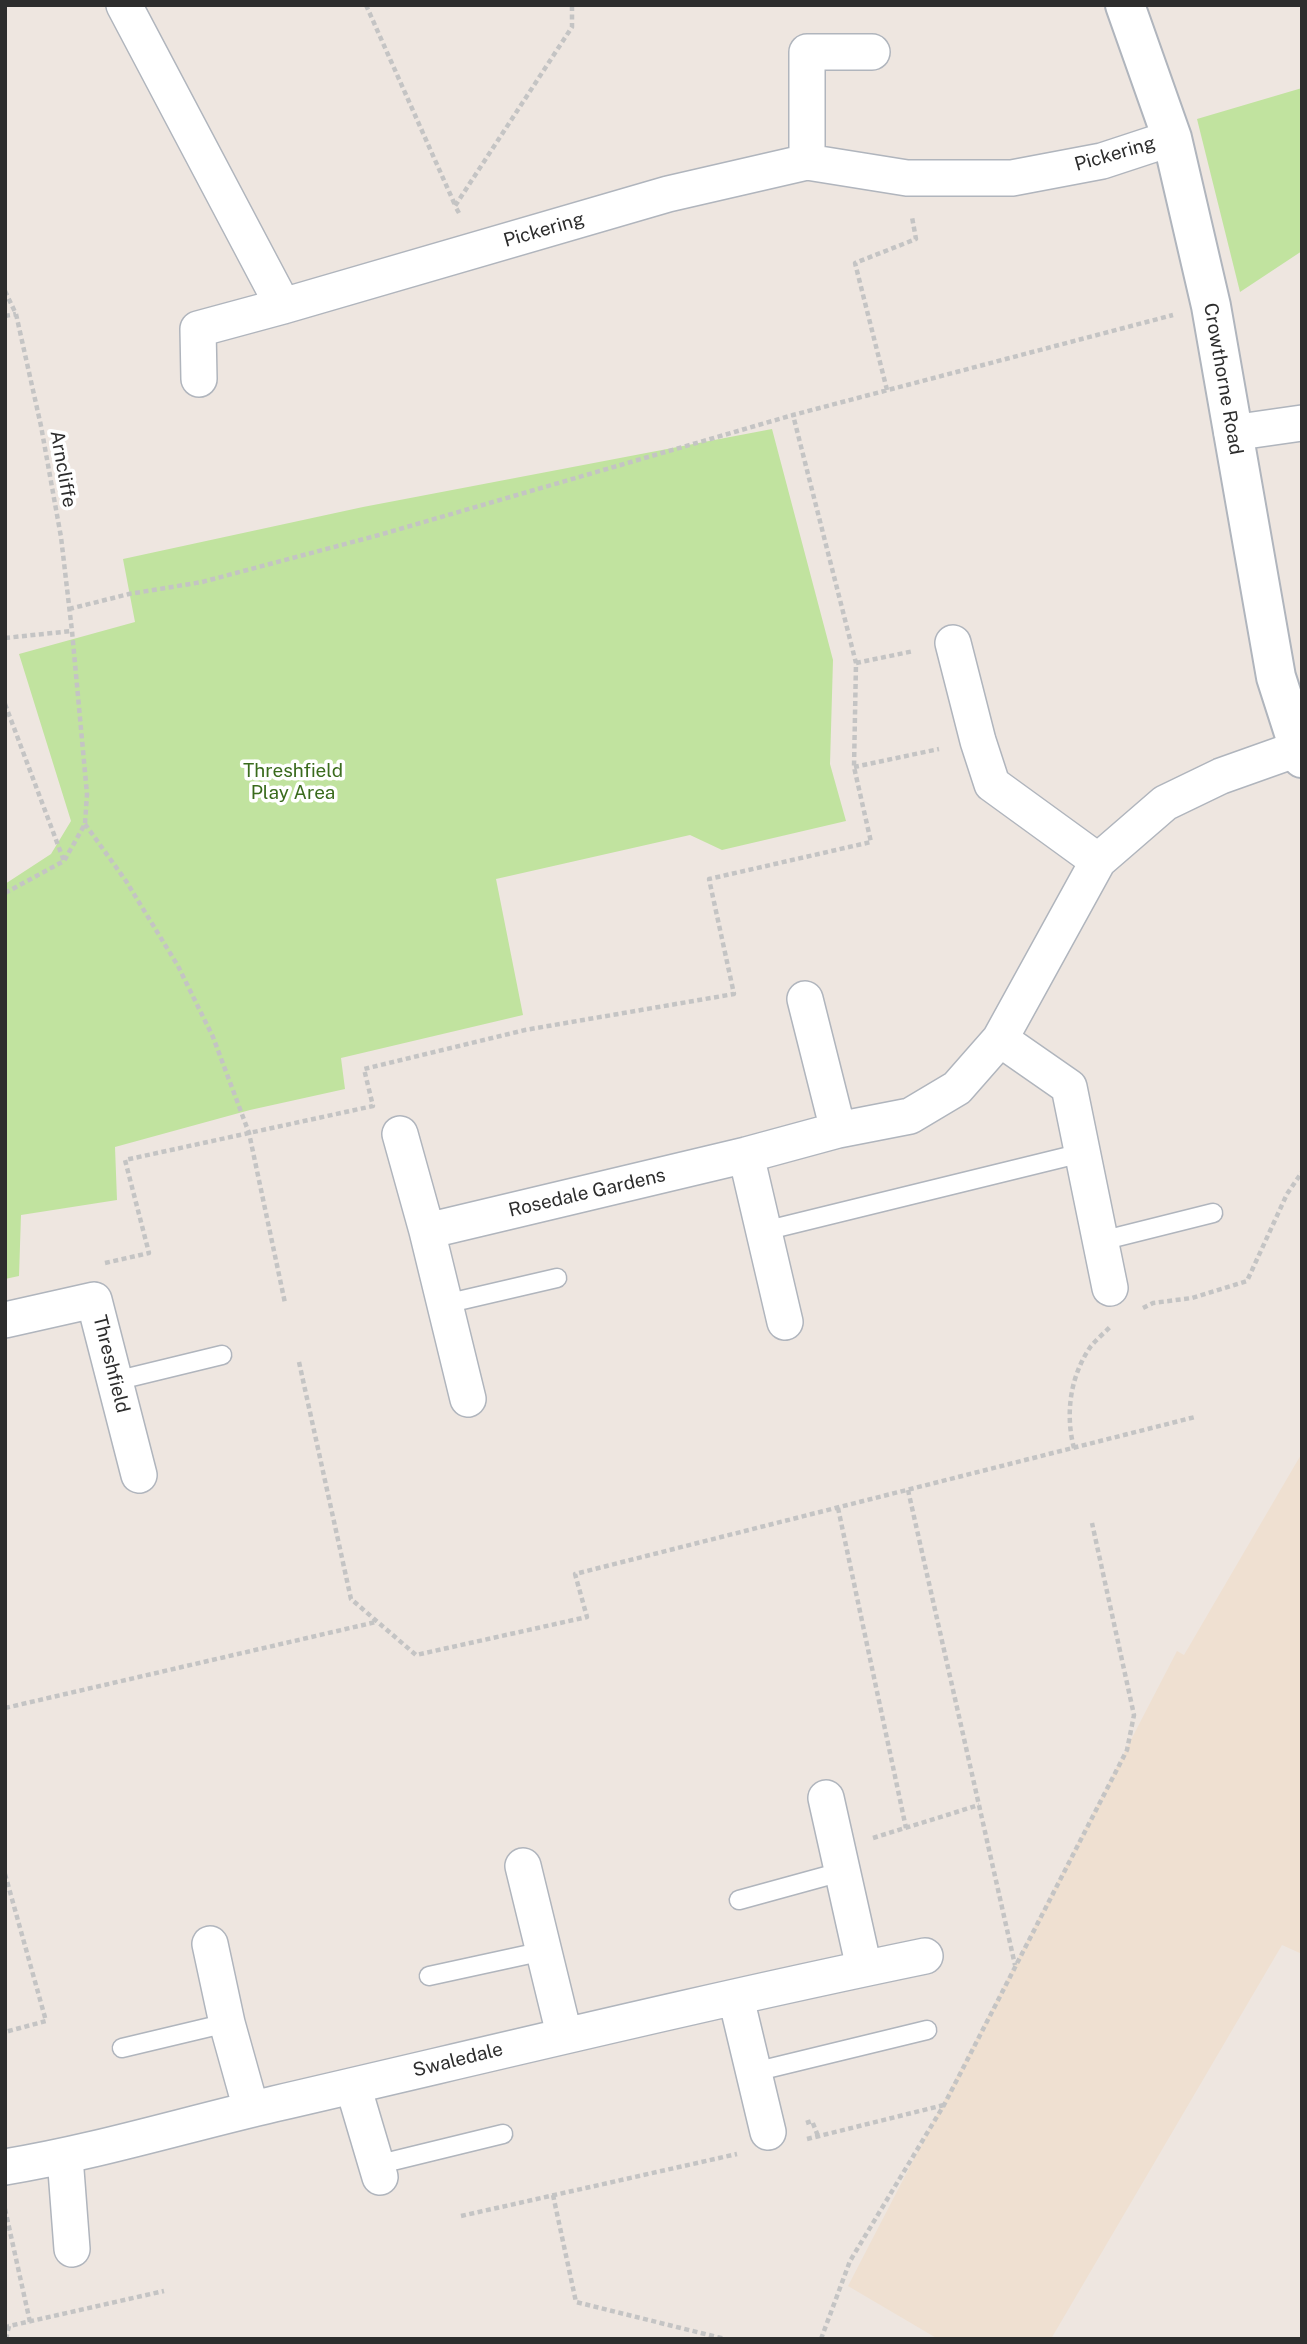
<!DOCTYPE html>
<style>
body{margin:0}
#map{position:relative;width:1307px;height:2344px;overflow:hidden;background:#eee6e0;font-family:"Public Sans",sans-serif}
canvas{display:block}
.frame{position:absolute;inset:0;border:7px solid #2d2d2d;pointer-events:none}
</style>
<div id="map">
<canvas width="1307" height="2344"></canvas>
<div class="frame"></div>
</div>
<script>
const ctx = document.querySelector('canvas').getContext('2d');
ctx.lineJoin = 'round';
function paint(path, color) { ctx.fillStyle = color; ctx.fill(path, 'evenodd'); }
function trace(path, color, width, dash) { ctx.strokeStyle = color; ctx.lineWidth = width; ctx.lineCap = dash ? 'butt' : 'round'; ctx.setLineDash(dash || []); ctx.stroke(path); }
function write(font, color, halo, rows, align = 'center') {
  ctx.font = font + ' "Public Sans",sans-serif'; ctx.lineWidth = 7; ctx.setLineDash([]); ctx.textBaseline = 'middle'; ctx.strokeStyle = halo; ctx.fillStyle = color; for (const [text, x, y, turn = 0] of rows) {
    ctx.save(); ctx.translate(x, y); ctx.rotate((+turn || 0) * Math.PI / 180); ctx.textAlign = isNaN(turn) ? turn : align; if (halo) ctx.strokeText(text, 0, 0); ctx.fillText(text, 0, 0); ctx.restore();
  }
}
paint(new Path2D(`
 M 1302,1453 L 1302,1954 L 1282,1945 L 1051,2339 L 938,2339 L 848,2286 L 1177,1651 L 1184,1655 Z`), '#efe0d1');
paint(new Path2D(`
 M 1302,88 L 1302,251 L 1240,292 L 1197,119 Z
 M 772,429 L 833,660 L 830,764 L 846,821 L 722,850 L 690,835 L 496,879 L 523,1015 L 341,1058 L 345,1089 L 250,1110 L 115,1147 L 117,1200 L 21,1215 L 19,1276 L 5,1279 L 5,884 L 51,854 L 71,821 L 19,654 L 135,622 L 123,559 L 363,507 Z`), '#c1e39f');
const service = new Path2D(`
 M 764,1231 L 1082,1153
 M 1101,1241 L 1213,1213
 M 445,1304 L 557,1278
 M 115,1381 L 222,1355
 M 739,1900 L 841,1872
 M 429,1976 L 544,1951
 M 122,2048 L 227,2023
 M 754,2072 L 927,2030
 M 376,2165 L 503,2134`);
const minor = new Path2D(`
 M 124,5 L 283,306
 M 807,162 L 807,52 L 872,52
 M 199,379 L 198,329 L 283,306 L 668,194 L 807,162 L 907,178 L 1012,178 L 1102,161 L 1172,138
 M 1232,433 L 1302,423
 M 953,643 L 978,741 L 992,784 L 1098,861
 M 805,999 L 838,1130
 M 1000,1039 L 1069,1087 L 1110,1288
 M 400,1134 L 427,1231 L 468,1399
 M 746,1155 L 785,1322
 M 427,1231 L 746,1155 L 838,1130 L 910,1116 L 957,1088 L 1000,1039 L 1098,861 L 1165,803 L 1221,776 L 1297,749
 M 5,1320 L 94,1300 L 139,1475
 M 826,1798 L 864,1968
 M 523,1866 L 564,2034
 M 210,1944 L 227,2023 L 251,2109
 M 736,1998 L 768,2132
 M 353,2086 L 380,2177
 M 65,2157 L 72,2249
 M 5,2167 C 96,2152 184,2125 274,2104 C 490,2054 707,2001 925,1956`);
const tertiary = new Path2D(`
 M 1125,5 L 1172,138 L 1211,306 L 1276,677 L 1302,758`);
trace(service, '#b0b5bd', 21);
trace(minor, '#b0b5bd', 38);
trace(tertiary, '#b0b5bd', 42);
trace(new Path2D(`
 M 366,5 L 455,205
 M 459,213 L 455,206 L 572,27 L 572,5
 M 5,291 L 16,314 L 41,426 L 61,537 L 72,631 L 87,794 L 85,824 L 64,861 L 5,893
 M 5,316 L 16,314
 M 887,390 L 855,263 L 916,239 L 912,217
 M 69,609 L 129,594 L 202,582 L 379,535 L 793,415 L 1173,315
 M 5,638 L 72,631
 M 856,663 L 914,651
 M 5,704 L 64,861
 M 854,767 L 939,749
 M 85,824 L 126,881 L 178,966 L 213,1037 L 249,1133 L 285,1303
 M 105,1263 L 149,1253 L 125,1160 L 373,1106 L 364,1069 L 525,1030 L 734,994 L 709,879 L 871,842 L 854,767 L 856,663 L 793,415
 M 1143,1308 L 1153,1303 L 1192,1298 L 1247,1281 L 1287,1194 L 1302,1172
 M 299,1362 L 351,1599 L 416,1655 L 587,1617 L 575,1574 L 1195,1417
 M 1074,1448 C 1065,1414 1070,1376 1091,1346 C 1097,1339 1105,1332 1111,1326
 M 908,1490 L 1015,1965
 M 838,1508 L 906,1828
 M 5,1708 L 376,1622
 M 873,1838 L 979,1805
 M 5,1874 L 46,2021 L 5,2032
 M 806,2123 L 812,2121 L 818,2136
 M 807,2139 L 944,2105
 M 553,2195 L 576,2302 L 725,2339
 M 5,2209 L 30,2322
 M 461,2216 L 737,2154
 M 6,2339 L 9,2326 L 164,2291
 M 821,2339 L 850,2261 L 944,2105 L 1127,1750 L 1134,1715 L 1092,1523`), '#c4c4c4', 4.5, [5, 3.5]);
trace(service, '#fff', 18);
trace(minor, '#fff', 35);
trace(tertiary, '#fff', 38);
write('19px', '#2d2d2d', '#fff', [
 ["Pickering",1115,154,-16],
 ["Pickering",544,230,-16],
 ["Crowthorne Road",1223,379,80],
 ["Arncliffe",63,469,80],
 ["Rosedale Gardens",587,1193,-13],
 ["Threshfield",111,1364,76],
 ["Swaledale",458,2060,-14]
]);
write('19px', '#3a6b1d', '#fff', [
 ["Threshfield",293,771],
 ["Play Area",293,793]
]);
</script>
